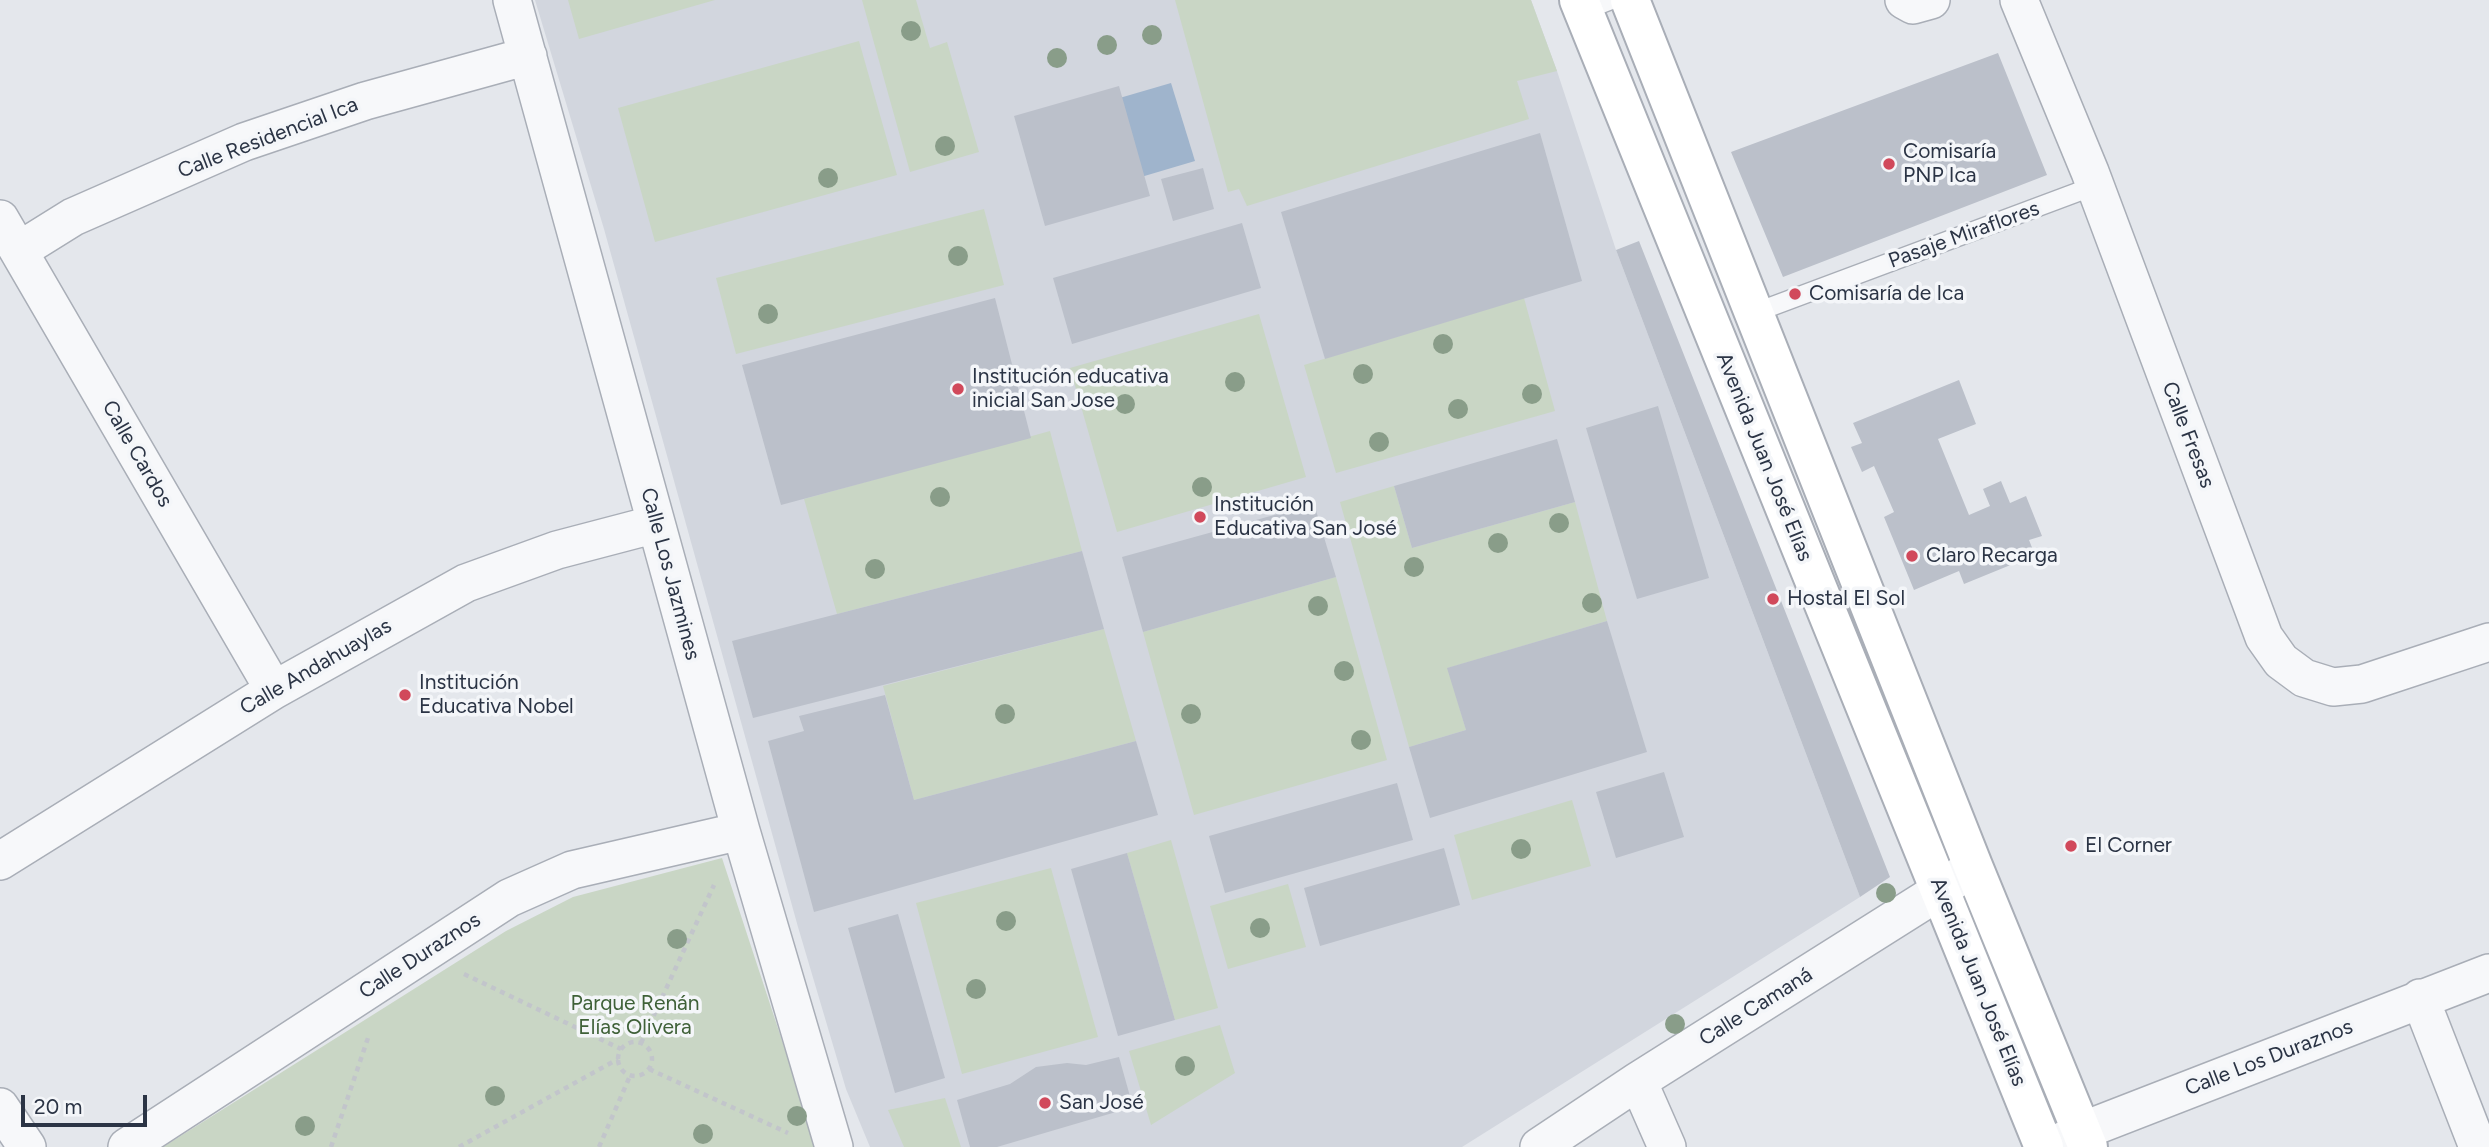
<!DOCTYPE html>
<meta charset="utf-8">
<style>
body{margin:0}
#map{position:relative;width:2489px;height:1147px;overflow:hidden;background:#e4e7ec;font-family:Figtree,sans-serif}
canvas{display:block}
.scale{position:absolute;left:21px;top:1095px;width:126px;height:32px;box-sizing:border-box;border:4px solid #2b3445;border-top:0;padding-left:9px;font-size:21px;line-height:24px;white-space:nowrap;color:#2b3445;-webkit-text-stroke:5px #f4f6f9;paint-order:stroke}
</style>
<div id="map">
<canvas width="2489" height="1147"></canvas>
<div class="scale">20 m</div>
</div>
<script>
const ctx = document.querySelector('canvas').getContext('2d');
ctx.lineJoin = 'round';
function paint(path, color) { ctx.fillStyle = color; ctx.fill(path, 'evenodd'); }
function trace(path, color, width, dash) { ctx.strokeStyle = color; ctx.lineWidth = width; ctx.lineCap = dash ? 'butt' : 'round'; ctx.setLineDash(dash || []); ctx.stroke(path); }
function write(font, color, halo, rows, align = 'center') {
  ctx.font = font + ' Figtree,sans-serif'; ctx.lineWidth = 7; ctx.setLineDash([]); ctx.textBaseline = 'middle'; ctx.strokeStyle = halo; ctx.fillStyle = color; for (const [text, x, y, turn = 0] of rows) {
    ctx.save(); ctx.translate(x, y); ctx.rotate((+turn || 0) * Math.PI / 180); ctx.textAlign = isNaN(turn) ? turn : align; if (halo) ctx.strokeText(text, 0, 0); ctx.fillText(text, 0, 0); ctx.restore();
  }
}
paint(new Path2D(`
 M 535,0 L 1531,0 L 1557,71 L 1616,250 L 1860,897 L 1462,1147 L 870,1147 L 846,1089 L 798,927 L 604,229 Z`), '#d2d6de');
paint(new Path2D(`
 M 568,0 L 715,0 L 579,39 Z
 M 862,0 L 916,0 L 930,48 L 947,42 L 979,152 L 910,172 Z
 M 1175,0 L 1531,0 L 1557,71 L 1517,81 L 1529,119 L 1247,206 L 1239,189 L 1228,192 Z
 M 859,41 L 897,175 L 655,242 L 618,108 Z
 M 984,209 L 1004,285 L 736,354 L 716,278 Z
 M 1524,298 L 1555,411 L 1336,473 L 1304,365 Z
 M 1259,314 L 1306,477 L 1117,532 L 1070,368 Z
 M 1050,431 L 1082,551 L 837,614 L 804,499 Z
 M 1394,486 L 1412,548 L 1575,502 L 1607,621 L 1448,668 L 1466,730 L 1409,747 L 1340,502 Z
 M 1336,577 L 1387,760 L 1194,815 L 1143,632 Z
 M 1104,629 L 1136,741 L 914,800 L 883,686 Z
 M 1572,800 L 1591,866 L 1472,900 L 1454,835 Z
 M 1171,840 L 1218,1008 L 1175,1020 L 1127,853 Z
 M 722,858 L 817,1147 L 163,1147 L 506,931 L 573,897 Z
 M 1051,868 L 1098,1037 L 962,1074 L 916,903 Z
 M 1288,884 L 1306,947 L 1228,969 L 1210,906 Z
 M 1220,1025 L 1235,1073 L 1151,1125 L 1129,1051 Z
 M 945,1098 L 961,1147 L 904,1147 L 888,1110 Z`), '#c9d6c5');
paint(new Path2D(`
 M 1171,83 L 1195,161 L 1050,204 L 1027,125 Z`), '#9fb4cc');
paint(new Path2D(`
 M 1998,53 L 2047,175 L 1783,277 L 1731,152 Z
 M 1119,86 L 1150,196 L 1045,226 L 1014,116 Z
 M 1540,133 L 1582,281 L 1325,359 L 1281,212 Z
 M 1203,168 L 1214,209 L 1173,221 L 1161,179 Z
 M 1242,223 L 1261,288 L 1072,344 L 1053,278 Z
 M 1639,241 L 1890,877 L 1860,897 L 1616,250 Z
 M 995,298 L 1031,438 L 781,505 L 742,365 Z
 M 1959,380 L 1976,424 L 1938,439 L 1969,515 L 1990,506 L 1983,489 L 2001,481 L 2010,503 L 2026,496 L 2042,536 L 2029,540 L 2035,555 L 1964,584 L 1959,571 L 1914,590 L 1884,517 L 1894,512 L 1874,466 L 1862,472 L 1851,447 L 1862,443 L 1853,423 Z
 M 1658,406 L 1709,578 L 1637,599 L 1586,428 Z
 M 1557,439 L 1575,502 L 1412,548 L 1394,486 Z
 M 1314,504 L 1336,577 L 1143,632 L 1122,557 Z
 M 1082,551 L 1104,629 L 753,718 L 732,641 Z
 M 1607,621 L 1647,752 L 1430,818 L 1409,747 L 1466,730 L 1447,668 Z
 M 885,695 L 914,800 L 1136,741 L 1158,815 L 814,912 L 768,741 L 804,731 L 799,716 Z
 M 1664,772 L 1684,837 L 1616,858 L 1596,792 Z
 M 1397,783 L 1413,840 L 1225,893 L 1209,836 Z
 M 1444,848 L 1460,905 L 1320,946 L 1304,888 Z
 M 1127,853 L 1175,1020 L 1118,1036 L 1071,869 Z
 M 898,914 L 945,1078 L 895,1093 L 848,928 Z
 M 1119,1057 L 1133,1107 L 997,1147 L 970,1147 L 957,1100 L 1010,1084 L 1036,1067 L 1067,1063 L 1086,1065 Z`), '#bbc0ca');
const lane = new Path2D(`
 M 1583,11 L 1611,0
 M 1754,313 L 2094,186`);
const street = new Path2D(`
 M 512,0 L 741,831 L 834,1147
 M 1904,0 L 1913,5 L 1931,0
 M 2019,0 L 2090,172 L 2264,637 L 2281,661 L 2304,678 L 2333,687 L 2362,684 L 2489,642
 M 0,219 L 274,690
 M 20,250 L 73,217 L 244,142 L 365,101 L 528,56
 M 0,861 L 274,690 L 466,583 L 557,550 L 656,524
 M 2420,998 L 2478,1147
 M 1638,1081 L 1667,1147
 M 0,1107 L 27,1147
 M 127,1147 L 509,898 L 572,870 L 741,831
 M 1539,1147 L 1638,1081 L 1941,890 L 1973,866
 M 2051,1147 L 2082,1131 L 2489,973`);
const secondary = new Path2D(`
 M 1579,0 L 2044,1147
 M 1630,0 L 1973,866 L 2088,1147`);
trace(lane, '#a9aeb7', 21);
trace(street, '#a9aeb7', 40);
trace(secondary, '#a9aeb7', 42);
trace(new Path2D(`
 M 464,974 L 621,1049
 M618 1059a17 17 0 1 1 34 0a17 17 0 1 1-34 0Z
 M 641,1043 L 714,885
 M 649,1069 L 788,1133
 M 331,1147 L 368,1038
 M 459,1147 L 618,1059
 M 599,1147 L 630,1076`), '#c2c5cb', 4.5, [5, 5]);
trace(lane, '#f7f8fa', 18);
trace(street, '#f7f8fa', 37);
trace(secondary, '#fff', 38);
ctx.fillStyle = '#899d89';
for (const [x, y] of [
 [911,31],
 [1152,35],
 [1107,45],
 [1057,58],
 [945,146],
 [828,178],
 [958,256],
 [768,314],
 [1443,344],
 [1363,374],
 [1235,382],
 [1532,394],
 [1125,404],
 [1458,409],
 [1379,442],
 [1202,487],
 [940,497],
 [1559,523],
 [1498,543],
 [1414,567],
 [875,569],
 [1592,603],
 [1318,606],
 [1344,671],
 [1005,714],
 [1191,714],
 [1361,740],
 [1521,849],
 [1886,893],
 [1006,921],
 [1260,928],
 [677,939],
 [976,989],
 [1675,1024],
 [1185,1066],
 [495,1096],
 [797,1116],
 [305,1126],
 [703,1134]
]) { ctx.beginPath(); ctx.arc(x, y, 10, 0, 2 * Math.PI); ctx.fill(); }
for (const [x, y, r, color] of [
 [1889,164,7,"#d1495b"],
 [1795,294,7,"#d1495b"],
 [958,389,7,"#d1495b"],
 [1200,517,7,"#d1495b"],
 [1912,556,7,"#d1495b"],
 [1773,599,7,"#d1495b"],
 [405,695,7,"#d1495b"],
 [2071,846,7,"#d1495b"],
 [1045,1103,7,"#d1495b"]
]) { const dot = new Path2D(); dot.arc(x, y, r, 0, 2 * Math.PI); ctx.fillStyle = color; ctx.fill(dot); trace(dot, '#f4f6f9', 2.5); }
write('21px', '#2b3445', '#f4f6f9', [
 ["Calle Residencial Ica",268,138,-21],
 ["Pasaje Miraflores",1964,235,-20],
 ["Calle Fresas",2188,435,69],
 ["Calle Cardos",137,454,60],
 ["Avenida Juan José Elías",1764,457,68],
 ["Calle Los Jazmines",670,574,75],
 ["Calle Andahuaylas",316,667,-30],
 ["Calle Duraznos",420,956,-33],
 ["Avenida Juan José Elías",1978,982,68],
 ["Calle Camaná",1756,1007,-32],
 ["Calle Los Duraznos",2269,1058,-21]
]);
write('21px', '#2b3445', '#f4f6f9', [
 ["Comisaría",1903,152],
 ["PNP Ica",1903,176],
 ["Comisaría de Ica",1809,294],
 ["Institución educativa",972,377],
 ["inicial San Jose",972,401],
 ["Institución",1214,505],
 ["Educativa San José",1214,529],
 ["Claro Recarga",1926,556],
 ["Hostal El Sol",1787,599],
 ["Institución",419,683],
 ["Educativa Nobel",419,707],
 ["El Corner",2085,846],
 ["San José",1059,1103]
], 'left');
write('21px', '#3f6138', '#f4f6f9', [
 ["Parque Renán",635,1004],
 ["Elías Olivera",635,1028]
]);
</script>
